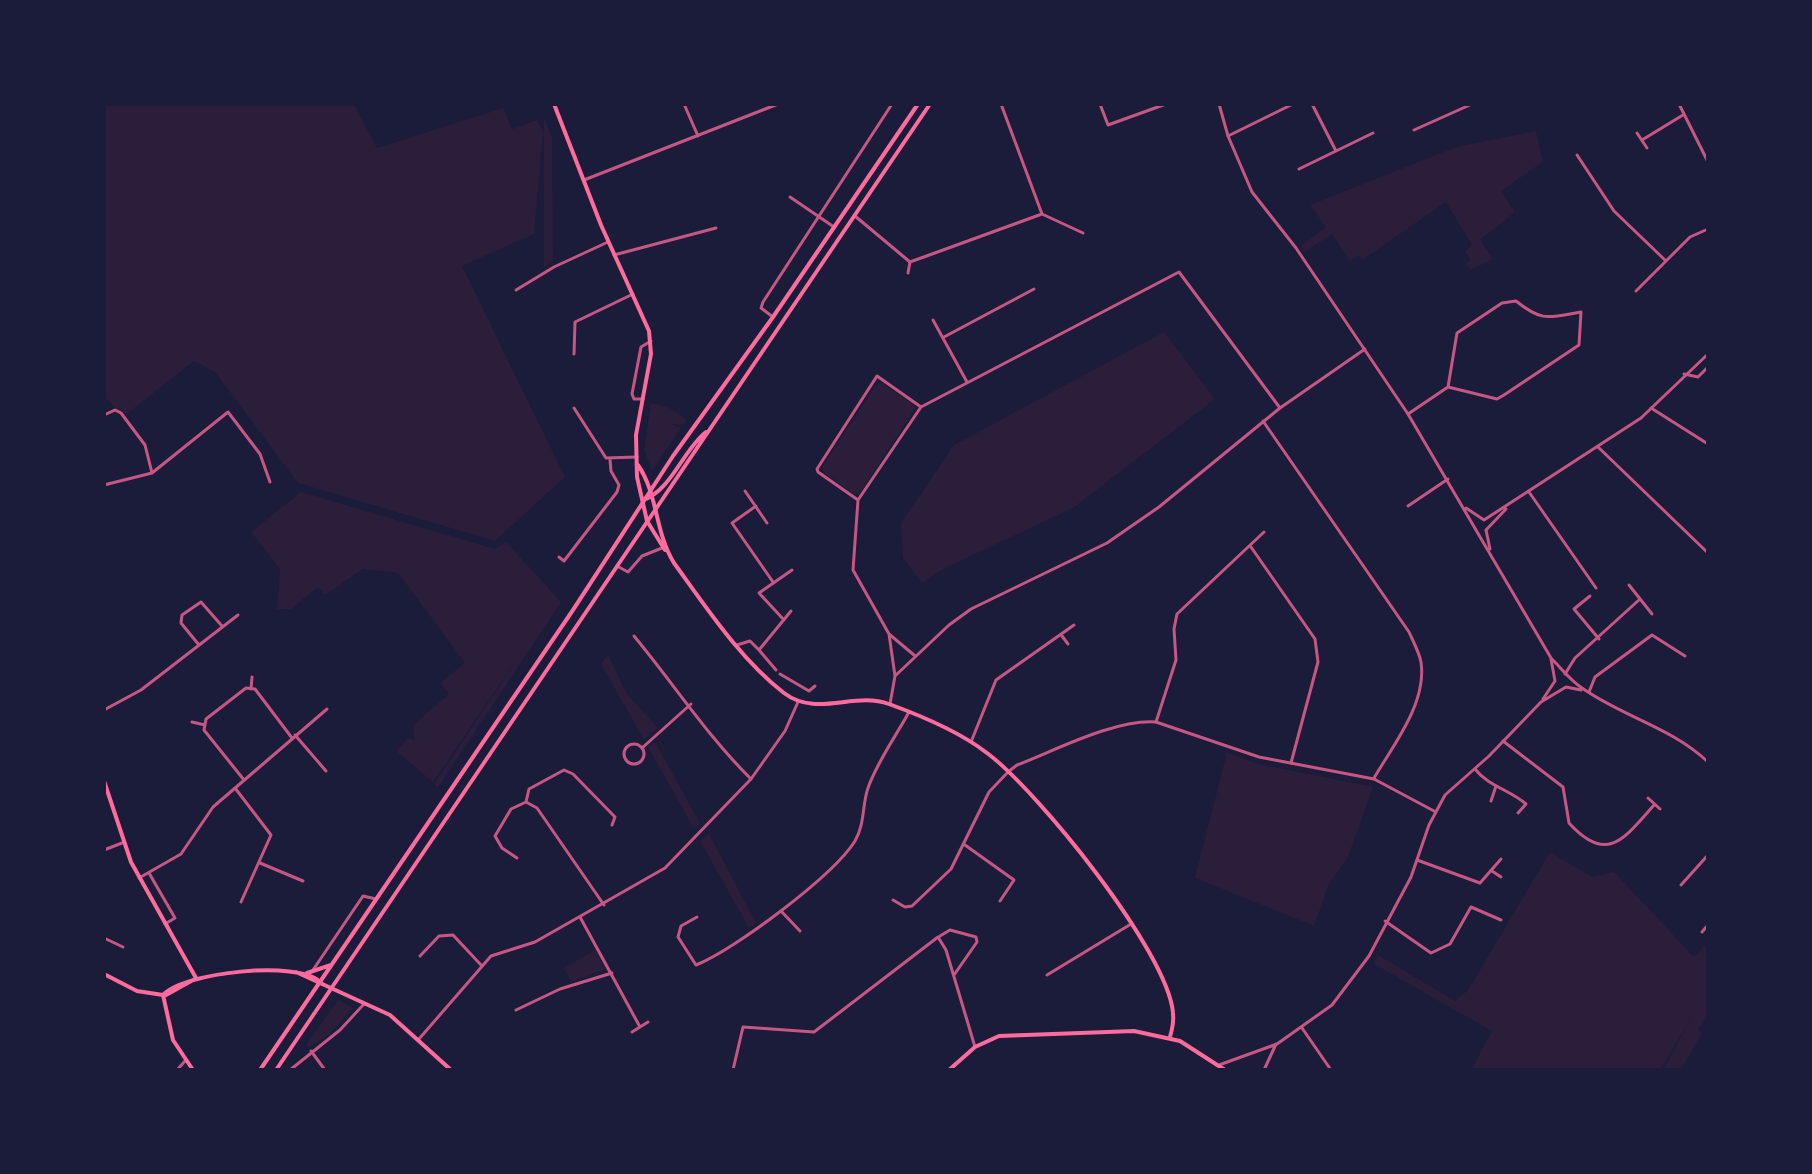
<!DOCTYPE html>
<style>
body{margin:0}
#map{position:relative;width:1812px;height:1174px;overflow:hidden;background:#1b1b3a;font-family:Raleway,sans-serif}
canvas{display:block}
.frame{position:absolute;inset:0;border:106px solid #1b1b3a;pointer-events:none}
</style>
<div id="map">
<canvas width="1812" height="1174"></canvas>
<div class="frame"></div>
</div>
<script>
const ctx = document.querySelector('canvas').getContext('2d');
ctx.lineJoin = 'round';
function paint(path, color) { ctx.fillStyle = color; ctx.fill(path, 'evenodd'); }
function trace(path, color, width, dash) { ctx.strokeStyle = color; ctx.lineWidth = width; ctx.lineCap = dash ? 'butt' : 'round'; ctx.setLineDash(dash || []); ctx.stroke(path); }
paint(new Path2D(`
 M 104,104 L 354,104 L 377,148 L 503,108 L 512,129 L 537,120 L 543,132 L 534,234 L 462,266 L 565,477 L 495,541 L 298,483 L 215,372 L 194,361 L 128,413 L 121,413 L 104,397 Z
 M 544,119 L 552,137 L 553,262 L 544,267 Z
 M 1536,131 L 1543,162 L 1501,191 L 1515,212 L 1480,240 L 1493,259 L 1471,270 L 1466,264 L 1471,260 L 1465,251 L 1472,245 L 1446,202 L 1362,260 L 1359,255 L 1350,261 L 1332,234 L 1305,252 L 1301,246 L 1326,227 L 1310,205 L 1456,147 Z
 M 1164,332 L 1215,399 L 1073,508 L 945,568 L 922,583 L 903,558 L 901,523 L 954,445 Z
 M 882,383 L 913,404 L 915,409 L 860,493 L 854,494 L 824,473 L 822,467 L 876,385 Z
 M 651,403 L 668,407 L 686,419 L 684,425 L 672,424 L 681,428 L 652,471 L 644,450 Z
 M 301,492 L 495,549 L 506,542 L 561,602 L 438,787 L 434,784 L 527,645 L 433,782 L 396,751 L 408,738 L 415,740 L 413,725 L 449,694 L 440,683 L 465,663 L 398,573 L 363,569 L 325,595 L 318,587 L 291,609 L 277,609 L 280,569 L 251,532 Z
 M 608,655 L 627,694 L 658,728 L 644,740 L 601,664 Z
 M 655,742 L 700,823 L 694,829 L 648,747 Z
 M 1227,752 L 1258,764 L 1373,787 L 1348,857 L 1329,884 L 1314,926 L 1195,878 Z
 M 709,834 L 756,923 L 749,928 L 700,841 Z
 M 1550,852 L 1592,877 L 1613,872 L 1617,875 L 1694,957 L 1708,942 L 1708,1012 L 1698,1030 L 1702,1033 L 1681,1070 L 1663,1070 L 1692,1016 L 1661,1070 L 1471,1070 L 1492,1031 L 1374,964 L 1378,955 L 1455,1001 L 1468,990 Z
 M 595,950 L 606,969 L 571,982 L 564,968 Z
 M 338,1000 L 353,1008 L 329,1035 L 309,1047 L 306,1045 Z`), '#2a1e3b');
trace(new Path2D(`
 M 684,104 L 698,136
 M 1001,104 L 1042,214 L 1083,233
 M 1100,104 L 1108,125 L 1166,104
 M 1312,104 L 1336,151 L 1373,133
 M 1679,104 L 1708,162
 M 1414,130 L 1472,104
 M 1637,133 L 1647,148
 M 1228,136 L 1293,104
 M 1642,140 L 1683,115
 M 1577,155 L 1614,211 L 1666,261
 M 1299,169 L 1336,151
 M 584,180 L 778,104
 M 790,197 L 834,227
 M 855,216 L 910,262
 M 614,255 L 716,228
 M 908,273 L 910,262 L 1042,214
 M 516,290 L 554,267 L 608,242
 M 1636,291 L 1690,237 L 1708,229
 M 773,317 L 761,308 L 763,302 L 892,104
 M 933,320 L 967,382
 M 944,337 L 1034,289
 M 574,354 L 575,322 L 633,294
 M 1684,374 L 1698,377 L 1708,367
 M 643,399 L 634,399 L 632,394 L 641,347 L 651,341
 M 921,407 L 877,376 L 817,469 L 818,472 L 858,500 L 921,407 L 1179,272 L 1280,408
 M 574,408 L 606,458 L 637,457
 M 1651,408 L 1708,444
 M 1408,414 L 1448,387 L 1457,333 L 1502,303 L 1516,301 C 1543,323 1550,317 1581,312 L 1579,345 L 1504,395 L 1497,399 L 1448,387
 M 104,415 L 115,410 L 121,413 L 145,445 L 152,473
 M 1263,421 L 1409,632 C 1413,641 1419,652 1421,662 C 1427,703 1394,744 1374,778
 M 1598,447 L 1708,553
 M 104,485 L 152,473 L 228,412 L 260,454 L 270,482
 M 745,491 L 767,523
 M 1529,492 L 1596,588
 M 858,500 L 853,570 L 889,634 L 895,676
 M 756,506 L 732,523 L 773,582
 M 1408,506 L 1448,479
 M 1251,547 L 1315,639 L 1318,662 L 1291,763
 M 559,557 L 564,561 L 617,492 L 619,485 L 611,471 L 610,460
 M 617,566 L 628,572 L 642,556 L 662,548
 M 1629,585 L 1652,614
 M 1590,596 L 1574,609 L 1599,639
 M 784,620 L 759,593 L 792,570
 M 889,634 L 914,655
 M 634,636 C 673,683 709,738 751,779
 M 1062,636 L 1068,644
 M 199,645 L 181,623 L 182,615 L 201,602 L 222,626
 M 737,645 L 750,641 L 759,650 L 791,611
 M 759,650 L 776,670
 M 780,674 L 809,691 L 815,686
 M 1565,674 L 1575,658 L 1640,599
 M 251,689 L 252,677
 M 1589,692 L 1595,677 L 1652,635 L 1685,656
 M 890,704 L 895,676 L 949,625 L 971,609 L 1107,543 L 1159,507 L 1280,408 L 1365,349
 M 104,710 L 141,690 L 238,615
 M 192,722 L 205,725
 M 1156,722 L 1176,660 L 1174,629 L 1177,614 L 1264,532
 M 295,735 L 326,771
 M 1503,741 L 1563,787 L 1569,823 C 1608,866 1625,837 1655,804
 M 971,742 L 996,680 L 1074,625
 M624 754a10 10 0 1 1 20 0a10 10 0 1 1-20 0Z
 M 642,748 L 691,704
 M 1475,769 C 1488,786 1510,790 1526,804 L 1518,813
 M 244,780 L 204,730 L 206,719 L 246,688 L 255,689 L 292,738
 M 235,788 L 271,835 L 241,902
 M 1648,798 L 1660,809
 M 1491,801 L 1496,786
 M 526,802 L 529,789 L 564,770 L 573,774 L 615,817 L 612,825
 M 965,845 L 1014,880 L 1000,901
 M 104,850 L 122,843
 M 517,858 L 502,848 L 495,836 L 511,809 L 526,802 L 537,808 L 604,905
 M 1417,860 L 1480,883 L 1501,859
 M 260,863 L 303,881
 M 1492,871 L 1501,877
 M 149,873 L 175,918 L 165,924
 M 139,878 L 181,854 L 213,807 L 327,709
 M 1681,885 L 1708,855
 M 893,900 L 905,907 L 912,906 L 951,869 L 989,792 L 1008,772
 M 781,911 L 800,931
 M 580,917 L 640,1027
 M 697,917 L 681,926 L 678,937 L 696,965 C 734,950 833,876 855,841 C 865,824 862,805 868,788 C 877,762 896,736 909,712
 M 1385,921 L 1431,953 L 1450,944 L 1471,907 L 1501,920
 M 1702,932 L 1708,925
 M 940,936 L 950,930 L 976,937 L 977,942 L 954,975
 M 104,938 L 123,947
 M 420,956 L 439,936 L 453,935 L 481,965
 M 313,970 L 363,896 L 376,899
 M 1047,975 L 1131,924
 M 516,1010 L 560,989 L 612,973
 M 1302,1028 L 1331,1070
 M 632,1032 L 648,1022
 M 311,1051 L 325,1070
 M 177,1070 L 185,1061
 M 290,1070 L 340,1030 L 364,1004
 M 733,1070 L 743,1027 L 814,1032 L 938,937 L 946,950 L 975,1047`), '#c65784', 3);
trace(new Path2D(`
 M 1219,104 L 1228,136 L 1252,192 L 1296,248 L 1408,414 L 1551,658 C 1562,669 1569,679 1582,688 C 1623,717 1671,727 1708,762
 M 1466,508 L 1484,520
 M 1484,520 L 1641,418 L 1708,354
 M 1490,549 L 1486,530 L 1506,509
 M 1543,699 L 1555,681 L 1551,659
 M 1008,772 L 1017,765 C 1056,750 1115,719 1156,722 L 1259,757 L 1374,779 L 1434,811
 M 419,1039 L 491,956 L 535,942 L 665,868 L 751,779 L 785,731 L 798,702
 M 1219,1065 L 1277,1044 L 1332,1005 L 1369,956 L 1411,877 L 1429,825 L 1445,795 L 1489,756 L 1541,702 L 1566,687 L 1581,690
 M 1264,1070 L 1276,1044`), '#c65784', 3);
trace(new Path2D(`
 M 104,974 L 137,991 L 163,995`), '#ff6b9d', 4);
trace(new Path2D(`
 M 554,104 L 601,225 L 649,331 L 651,354 L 636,435 L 637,477 L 647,521 L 665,550
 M 638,465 C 658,494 655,533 674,563 C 706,607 740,659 784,693 C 817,718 854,691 889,704 C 922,716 960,732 987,753 C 1037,790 1168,952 1173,1013 C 1174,1021 1172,1030 1170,1037
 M 104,781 L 131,862 L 196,978
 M 296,972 L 390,1015 L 451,1070
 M 163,995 C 184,972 298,960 320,982
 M 163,995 L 173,1040 L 193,1070
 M 166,995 L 193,980
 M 949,1070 L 975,1047 L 999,1036 L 1134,1031 L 1180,1041 L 1225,1070`), '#ff6b9d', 4);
trace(new Path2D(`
 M 643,500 C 671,491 683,450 706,432
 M 307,973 L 331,965
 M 260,1070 L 573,610 L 673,456 L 773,317 L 918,104
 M 276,1070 L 930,104`), '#ff6b9d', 4);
</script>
